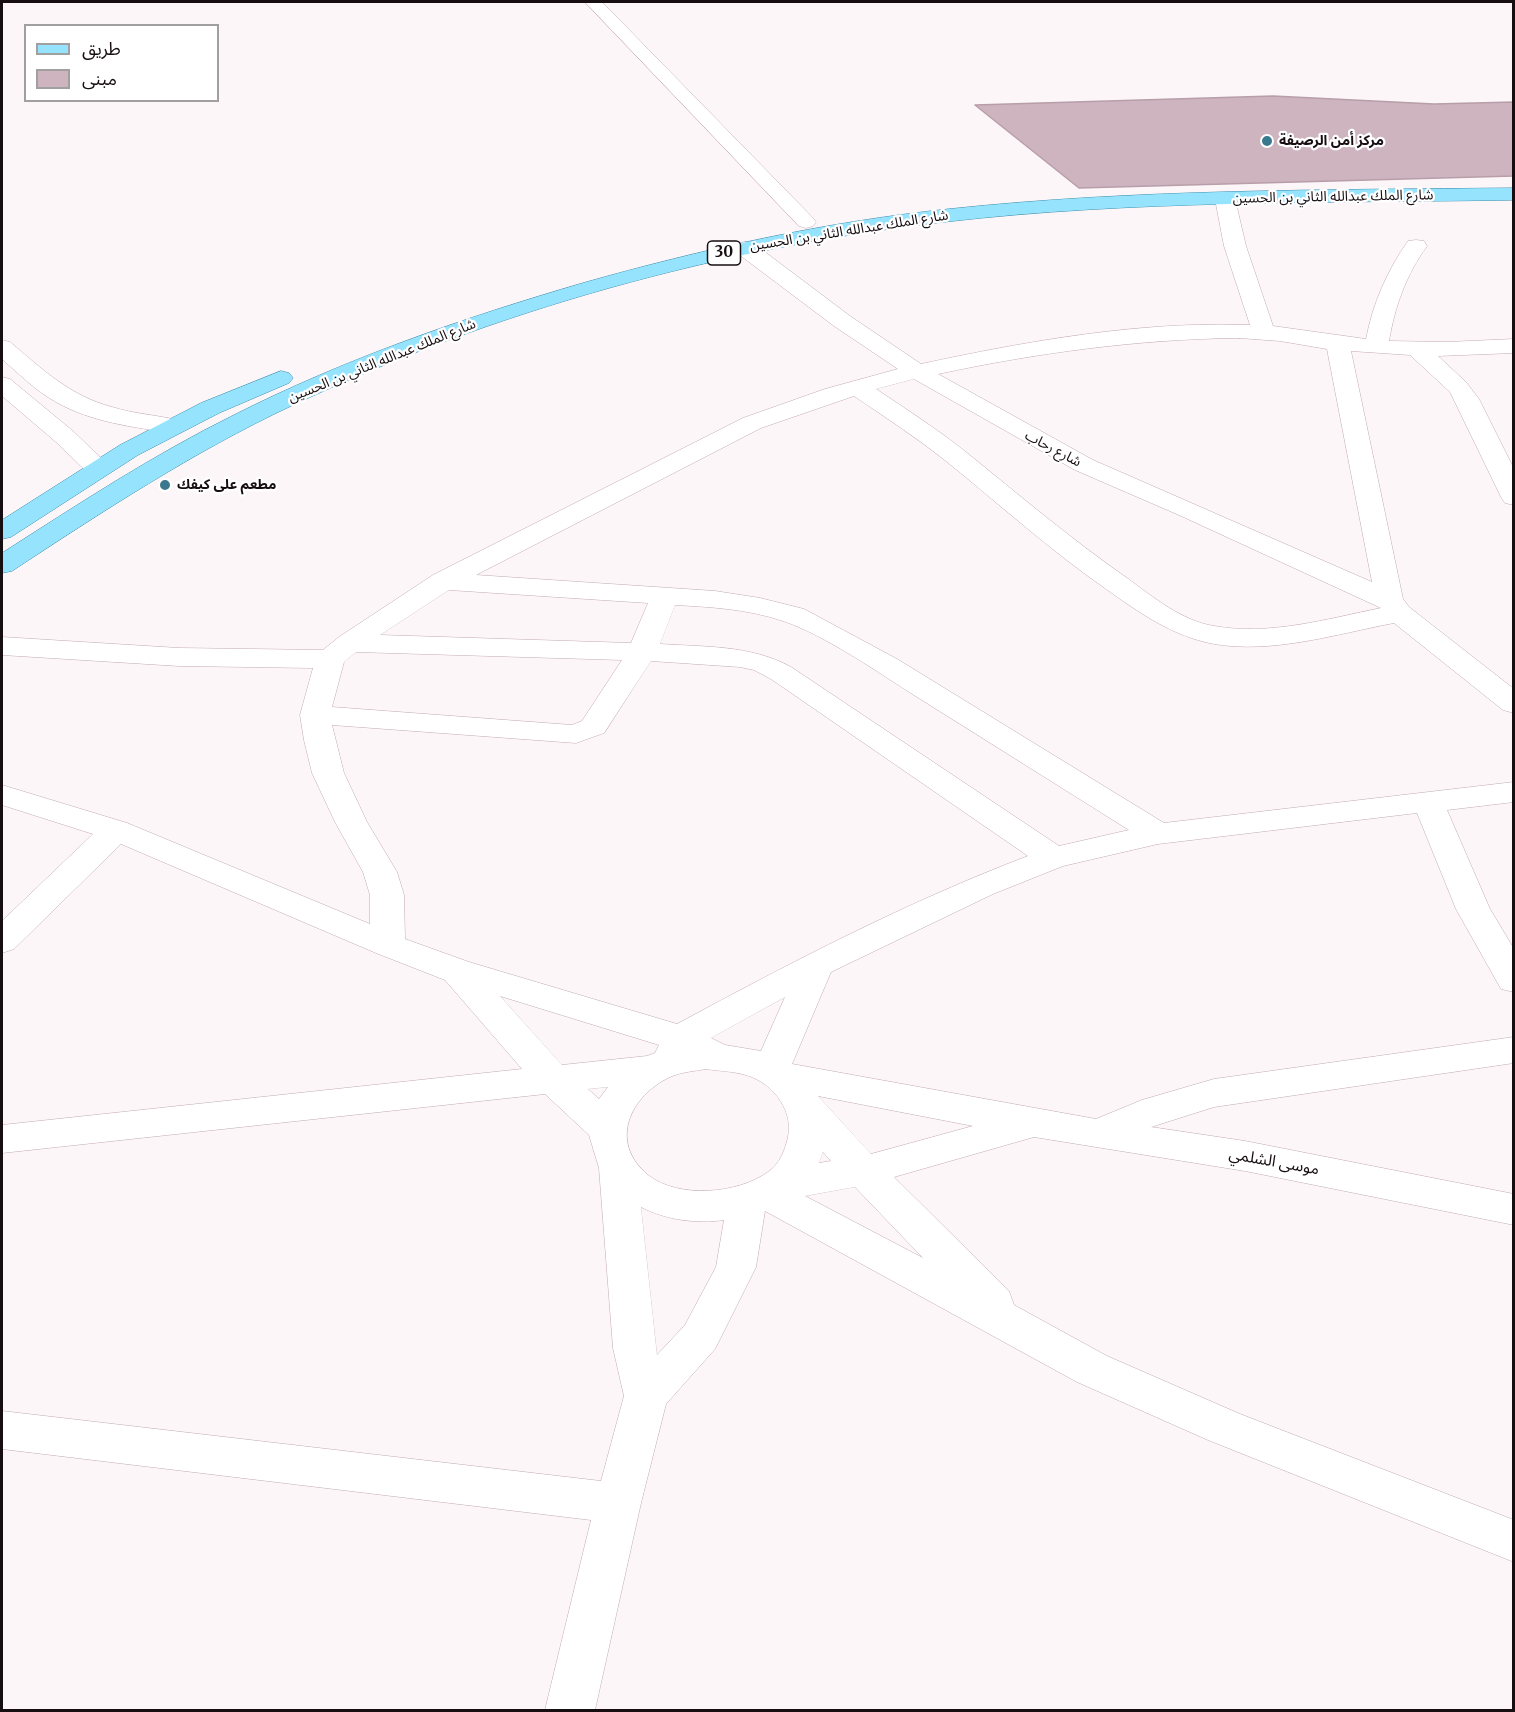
<!DOCTYPE html>
<meta charset="utf-8">
<style>
body{margin:0}
#map{position:relative;width:1515px;height:1712px;overflow:hidden;background:#fcf6f9;font-family:Merriweather,"Noto Sans Arabic",serif}
canvas{display:block}
.frame{position:absolute;inset:0;border:3px solid #170e12;pointer-events:none}
.legend{position:absolute;left:24px;top:24px;width:195px;height:78px;box-sizing:border-box;background:#fff;border:2px solid #a29fa0;margin:0;padding:8px 10px;list-style:none;font-size:18px;color:#170e12}
.legend li{display:flex;align-items:center;gap:12px;height:30px}
.legend b{width:30px;border:2px solid #a29fa0}
</style>
<div id="map">
<canvas width="1515" height="1712"></canvas>
<div class="frame"></div>
<ul class="legend">
<li><b style="height:8px;background:#96e3fe"></b>طريق</li>
<li><b style="height:16px;background:#cdb4bf"></b>مبنى</li>
</ul>
</div>
<script>
const ctx = document.querySelector('canvas').getContext('2d');
ctx.lineJoin = 'round';
function paint(path, color) { ctx.fillStyle = color; ctx.fill(path, 'evenodd'); }
function trace(path, color, width, dash) { ctx.strokeStyle = color; ctx.lineWidth = width; ctx.lineCap = dash ? 'butt' : 'round'; ctx.setLineDash(dash || []); ctx.stroke(path); }
function write(font, color, halo, rows, align = 'center') {
  ctx.font = font + ' Merriweather,"Noto Sans Arabic",serif'; ctx.lineWidth = 4.5; ctx.setLineDash([]); ctx.textBaseline = 'middle'; ctx.strokeStyle = halo; ctx.fillStyle = color; for (const [text, x, y, turn = 0] of rows) {
    ctx.save(); ctx.translate(x, y); ctx.rotate((+turn || 0) * Math.PI / 180); ctx.textAlign = isNaN(turn) ? turn : align; if (halo) ctx.strokeText(text, 0, 0); ctx.fillText(text, 0, 0); ctx.restore();
  }
}
const building = new Path2D(`
 M 1273,96 L 1434,104 L 1514,102 L 1514,176 L 1079,188 L 975,105 Z`);
paint(building, '#cdb4bf');
trace(building, '#b79ea8', 1.5);
const street = new Path2D(`
 M 1225,193 L 1232,195 L 1235,199 L 1246,246 L 1273,326 L 1366,339 C 1373,303 1387,271 1408,241 L 1416,240 L 1424,241 L 1427,246 C 1406,275 1395,306 1389,341 L 1447,342 L 1514,339 L 1514,353 L 1438,356 L 1466,382 L 1479,399 L 1514,469 L 1514,505 L 1505,503 L 1501,497 L 1450,392 L 1410,355 L 1351,351 L 1403,599 L 1409,607 L 1514,689 L 1514,713 L 1503,710 L 1394,623 C 1336,634 1273,654 1214,644 C 1172,636 1140,613 1106,589 C 1050,550 999,504 946,461 C 917,438 885,417 854,396 L 761,428 L 476,575 L 715,591 L 760,598 L 804,609 L 897,659 L 1164,823 L 1514,782 L 1514,802 L 1447,810 L 1490,909 L 1514,949 L 1514,992 L 1501,989 L 1456,909 L 1417,813 L 1158,844 L 1063,866 L 993,894 L 831,972 L 792,1064 L 1096,1119 L 1142,1100 L 1214,1079 L 1514,1037 L 1514,1063 L 1214,1107 L 1151,1127 L 1245,1141 L 1514,1194 L 1514,1225 L 1245,1171 L 1034,1137 L 894,1177 L 1009,1291 L 1014,1305 L 1107,1356 L 1240,1414 L 1514,1520 L 1514,1562 L 1208,1440 L 1077,1382 L 765,1211 L 756,1267 L 715,1349 L 666,1404 L 641,1503 L 595,1710 L 545,1710 L 591,1520 L 2,1449 L 2,1411 L 601,1481 L 624,1396 L 613,1348 L 599,1168 L 589,1135 L 545,1094 L 2,1153 L 2,1125 L 522,1069 L 445,980 L 376,953 L 121,844 L 14,949 L 2,953 L 2,921 L 93,834 L 2,805 L 2,785 L 127,823 L 370,924 L 370,895 L 363,872 L 335,822 L 312,773 L 304,740 L 300,715 L 313,668 L 179,666 L 2,655 L 2,637 L 179,648 L 323,650 L 339,637 L 433,575 L 743,418 L 825,389 L 898,369 L 834,326 L 737,253 L 734,248 L 737,243 L 745,242 L 753,243 L 850,316 L 921,364 C 1028,341 1141,321 1250,325 L 1224,246 L 1215,199 L 1218,195 ZM 1239,338 L 1280,341 L 1327,349 L 1372,582 L 1093,460 L 938,374 C 1036,353 1139,339 1239,338 ZM 914,379 L 1075,470 L 1179,515 L 1381,608 C 1327,619 1269,636 1214,626 C 1182,621 1153,597 1127,578 C 1071,539 1019,495 966,452 C 937,429 906,409 876,389 ZM 449,590 L 648,603 L 631,643 L 380,635 ZM 675,605 C 711,607 748,609 783,621 C 825,635 879,673 917,697 C 988,741 1058,786 1129,830 L 1059,846 L 791,667 C 751,645 705,647 660,644 ZM 356,652 L 622,660 L 582,721 L 572,725 L 332,707 L 344,662 ZM 651,661 L 740,667 L 754,670 L 771,679 L 1028,856 C 907,902 792,962 677,1024 L 469,962 L 405,939 L 404,895 L 397,872 L 367,822 L 344,773 L 332,725 L 576,743 L 604,733 ZM 500,996 L 659,1045 L 655,1053 L 647,1056 L 562,1065 ZM 785,997 L 761,1051 L 725,1045 L 711,1038 ZM 706,1069 C 718,1071 731,1071 742,1074 C 770,1080 794,1108 788,1137 C 785,1150 780,1164 768,1172 C 738,1194 678,1199 648,1175 C 608,1142 630,1096 670,1077 C 681,1072 695,1071 706,1069 ZM 608,1087 L 599,1099 L 588,1089 ZM 818,1096 L 973,1126 L 871,1154 ZM 823,1152 L 831,1161 L 819,1163 ZM 855,1187 L 923,1258 L 805,1196 ZM 641,1207 C 666,1220 697,1224 724,1220 L 716,1267 L 685,1325 L 657,1355 Z`);
const secondary = new Path2D(`
 M 585,2 L 602,2 L 813,218 L 816,222 L 813,226 L 806,228 L 799,226 Z
 M 2,340 L 10,342 C 42,369 70,396 112,407 C 134,414 158,415 181,421 L 184,426 L 181,431 L 172,433 C 133,427 91,422 56,402 C 36,391 19,374 2,359 Z
 M 2,377 L 10,379 L 74,432 L 107,464 L 111,469 L 107,474 L 98,477 L 89,474 L 56,442 L 2,396 Z`);
const primary = new Path2D(`
 M 1514,188 L 1514,200 C 1324,203 1133,200 944,222 C 720,248 495,310 291,406 C 193,452 102,512 12,571 L 2,573 L 2,553 C 77,505 153,455 234,415 C 345,359 463,318 583,283 C 703,249 825,222 949,209 C 1137,189 1325,190 1514,188 Z
 M 281,371 L 289,373 L 293,378 L 289,383 L 219,413 L 138,455 L 11,537 L 2,539 L 2,520 L 120,445 L 201,403 Z`);
trace(street, '#c2a9b4', 1);
trace(secondary, '#c2a9b4', 1);
trace(primary, '#3c8dab', 1);
paint(street, '#fff');
paint(secondary, '#fff');
paint(primary, '#96e3fe');
for (const [x, y, r, color] of [
 [1267,141,6,"#3a788e"],
 [165,485,6,"#3a788e"]
]) { const dot = new Path2D(); dot.arc(x, y, r, 0, 2 * Math.PI); ctx.fillStyle = color; ctx.fill(dot); trace(dot, '#fff', 2); }
write('bold 14px', '#170e12', '#fff', [
 ["مركز أمن الرصيفة",1279,141],
 ["مطعم على كيفك",177,485]
], 'left');
write('14px', '#170e12', '#fff', [
 ["شارع الملك عبدالله الثاني بن الحسين",1333,197,-1],
 ["شارع الملك عبدالله الثاني بن الحسين",849,231,-9],
 ["شارع الملك عبدالله الثاني بن الحسين",382,361,-22],
 ["شارع رحاب",1053,449,28]
]);
for (const [x, y, w] of [
 [724,253,33]
]) { const box = new Path2D(); box.roundRect(x - w / 2, y - 12, w, 24, 4.5); ctx.fillStyle = '#fff'; ctx.fill(box); trace(box, '#170e12', 1.5); }
write('bold 15px', '#170e12', null, [
 ["30",724,253]
]);
write('16px', '#170e12', '#fff', [
 ["موسى الشلمي",1274,1162,10]
]);
</script>
